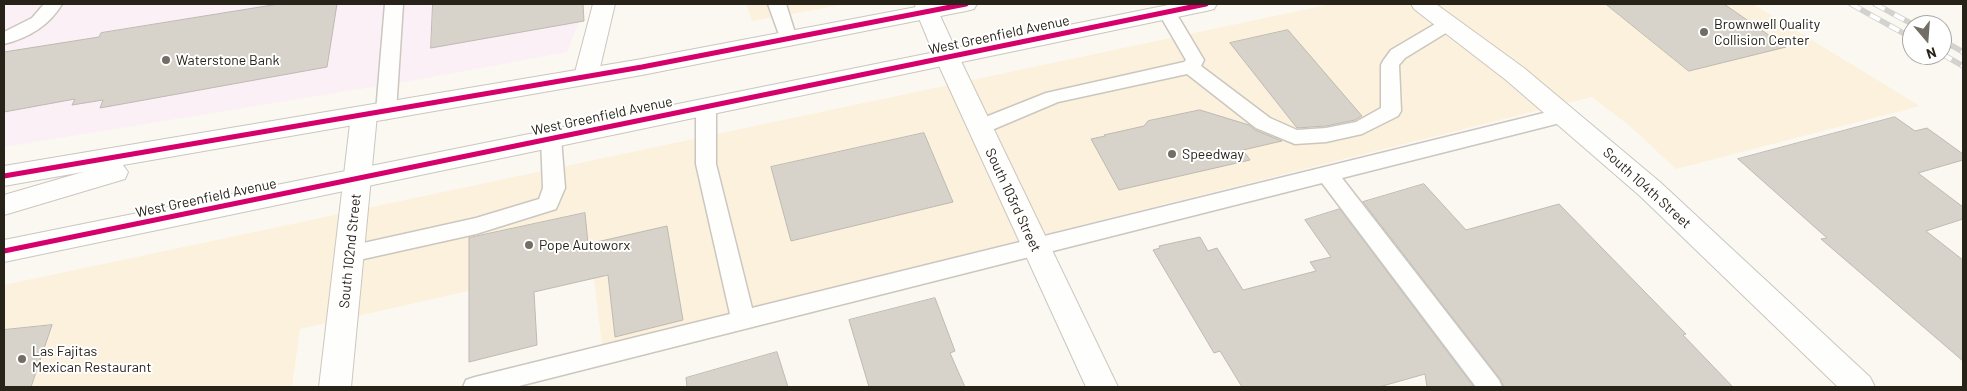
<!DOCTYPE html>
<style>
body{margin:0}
#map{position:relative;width:1967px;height:391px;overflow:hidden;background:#fbf8f2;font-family:Barlow,sans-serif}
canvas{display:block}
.frame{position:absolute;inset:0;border:5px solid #282319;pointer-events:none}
.north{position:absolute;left:1902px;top:15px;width:50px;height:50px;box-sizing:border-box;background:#fff;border:1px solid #a9a7a3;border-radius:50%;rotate:162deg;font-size:14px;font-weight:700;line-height:20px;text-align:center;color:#282319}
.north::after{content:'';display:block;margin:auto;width:18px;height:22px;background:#726e65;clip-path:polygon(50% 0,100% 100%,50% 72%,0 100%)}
</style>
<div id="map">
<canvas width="1967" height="391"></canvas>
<div class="frame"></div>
<div class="north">N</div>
</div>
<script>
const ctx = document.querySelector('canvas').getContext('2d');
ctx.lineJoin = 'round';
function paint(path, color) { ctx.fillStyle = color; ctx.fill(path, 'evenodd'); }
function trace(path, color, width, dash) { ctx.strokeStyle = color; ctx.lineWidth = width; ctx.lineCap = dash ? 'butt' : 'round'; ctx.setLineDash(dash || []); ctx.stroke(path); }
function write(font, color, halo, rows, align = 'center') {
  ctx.font = font + ' Barlow,sans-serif'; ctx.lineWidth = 4; ctx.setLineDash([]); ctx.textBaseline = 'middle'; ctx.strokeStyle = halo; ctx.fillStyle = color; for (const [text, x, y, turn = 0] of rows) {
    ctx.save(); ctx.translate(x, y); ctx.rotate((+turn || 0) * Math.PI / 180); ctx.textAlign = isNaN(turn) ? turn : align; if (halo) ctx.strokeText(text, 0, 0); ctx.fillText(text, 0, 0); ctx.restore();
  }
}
paint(new Path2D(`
 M 746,4 L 847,4 L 752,21 Z
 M 1331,4 L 1753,4 L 1920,106 L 1676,169 L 1631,127 L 1592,97 L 602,345 L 592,263 L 300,329 L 292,387 L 4,387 L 4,285 Z`), '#fcf1dc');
paint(new Path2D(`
 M 4,4 L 586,4 L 567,52 L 422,79 L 4,147 Z`), '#fbf0f6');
const building = new Path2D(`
 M 279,4 L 337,4 L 327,67 L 100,108 L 103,100 L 72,105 L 75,99 L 4,112 L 4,52 L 99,37 L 101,33 Z
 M 433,4 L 583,4 L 584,21 L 431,48 Z
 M 1606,4 L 1724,4 L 1786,47 L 1689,71 Z
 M 1288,30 L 1362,116 L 1355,120 L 1326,126 L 1297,128 L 1230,43 Z
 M 1200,110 L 1249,125 L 1255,130 L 1282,141 L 1243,150 L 1250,160 L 1119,190 L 1091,139 L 1105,136 L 1104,135 L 1144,126 L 1148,121 Z
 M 1895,117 L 1915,131 L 1927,128 L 1963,154 L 1963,160 L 1918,173 L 1963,207 L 1963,219 L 1926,231 L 1963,260 L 1963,361 L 1821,239 L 1827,238 L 1738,159 Z
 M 924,133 L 953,202 L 791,241 L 771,167 Z
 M 1424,184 L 1466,230 L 1559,204 L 1686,334 L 1683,335 L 1733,387 L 1504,387 L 1500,379 L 1363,202 Z
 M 1340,209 L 1474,387 L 1427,387 L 1425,374 L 1379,387 L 1242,387 L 1220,351 L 1214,353 L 1153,250 L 1160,248 L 1159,246 L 1200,237 L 1208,251 L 1217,248 L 1243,290 L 1316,271 L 1310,262 L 1331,257 L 1305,220 Z
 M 585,213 L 588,244 L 667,226 L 683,320 L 615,337 L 608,275 L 534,292 L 537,345 L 469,362 L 469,238 Z
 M 935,298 L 955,351 L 950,353 L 965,387 L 869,387 L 849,320 Z
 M 52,325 L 31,387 L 4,387 L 4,330 Z
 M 777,352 L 788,387 L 687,387 L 686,378 Z`);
paint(building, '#d7d3ca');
trace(building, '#bebab3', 1);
const service = new Path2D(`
 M 44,4 L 62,4 C 49,26 28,38 4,44 L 4,32 L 32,18 Z
 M 385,4 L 403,4 L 396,112 L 393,117 L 386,119 L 379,117 L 376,112 Z
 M 768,4 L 786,4 L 797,39 L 794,43 L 788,45 L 782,43 Z
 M 1167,7 L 1173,8 L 1204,60 L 1201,66 L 1270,118 L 1297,130 L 1326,128 L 1356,122 L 1381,108 L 1381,65 L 1383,61 L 1391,50 L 1442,20 L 1448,19 L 1454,20 L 1457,24 L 1454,28 L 1405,58 L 1399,65 L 1401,111 L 1398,116 L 1362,134 L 1326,142 L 1295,144 L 1256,128 L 1187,74 L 1058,102 L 987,132 L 980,134 L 973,132 L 970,127 L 973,122 L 1046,93 L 1184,62 L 1186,60 L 1158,12 L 1161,8 Z
 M 706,100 L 713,101 L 716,106 L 716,164 L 752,308 L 1564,108 L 1571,110 L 1574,115 L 1571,120 L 1564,122 L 1342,178 L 1499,380 L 1502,387 L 1476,387 L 1322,183 L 515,387 L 463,387 L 466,380 L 475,377 L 730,314 L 696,164 L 696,106 L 699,101 Z
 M 551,131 L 558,133 L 561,138 L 565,188 L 556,209 L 476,234 L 350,262 L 342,260 L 339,254 L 342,248 L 350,246 L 476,218 L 539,199 L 543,188 L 541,138 L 544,133 Z`);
const minor = new Path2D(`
 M 593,4 L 615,4 L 598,76 L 595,82 L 586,84 L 577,82 L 574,76 Z
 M 915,4 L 937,4 L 938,11 L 959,57 L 1118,387 L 1086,387 L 935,57 L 916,11 Z
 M 1411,4 L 1436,4 L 1524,68 L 1660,182 L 1870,377 L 1875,387 L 1838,387 L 1640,196 L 1506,80 L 1414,9 Z
 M 364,106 L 373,109 L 377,115 L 351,387 L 319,387 L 351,115 L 355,109 Z`);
const primary = new Path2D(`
 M 932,4 L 977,4 L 974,9 L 966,11 L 642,75 L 123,165 L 128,172 L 125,179 L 4,215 L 4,195 L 83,172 L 4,186 L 4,166 L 642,59 Z
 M 1173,4 L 1217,4 L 1214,9 L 1206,11 L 4,262 L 4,240 Z`);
trace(service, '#cbc6bf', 3);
trace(minor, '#cbc6bf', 2);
trace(primary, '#cbc6bf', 2);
paint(service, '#fefefd');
paint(minor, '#fefefd');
paint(primary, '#fefefd');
const rail = new Path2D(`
 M 1851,4 L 1912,38
 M 1875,4 L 1914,25
 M 1942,40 L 1963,52
 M 1942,54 L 1963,66`);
trace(rail, '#d3d2cf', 5.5);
trace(rail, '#fff', 4, [11]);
trace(new Path2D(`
 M 4,176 L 642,67 L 966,4
 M 4,251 L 1206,4`), '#d6006c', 5);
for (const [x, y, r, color] of [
 [1704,32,5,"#726e65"],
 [166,60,5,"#726e65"],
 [1172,154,5,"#726e65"],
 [529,245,5,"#726e65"],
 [22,359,5,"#726e65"]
]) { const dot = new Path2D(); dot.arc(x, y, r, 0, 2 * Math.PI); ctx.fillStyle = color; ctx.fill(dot); trace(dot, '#fff', 2); }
write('14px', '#282319', '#fff', [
 ["Brownwell Quality",1714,24],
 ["Collision Center",1714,40],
 ["Waterstone Bank",176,60],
 ["Speedway",1182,154],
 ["Pope Autoworx",539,245],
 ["Las Fajitas",32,351],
 ["Mexican Restaurant",32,367]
], 'left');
write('14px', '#282319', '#fff', [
 ["West Greenfield Avenue",999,35,-12],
 ["West Greenfield Avenue",602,116,-12],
 ["South 104th Street",1647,188,42],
 ["West Greenfield Avenue",206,198,-12],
 ["South 103rd Street",1013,200,65],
 ["South 102nd Street",350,251,-84]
]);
</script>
